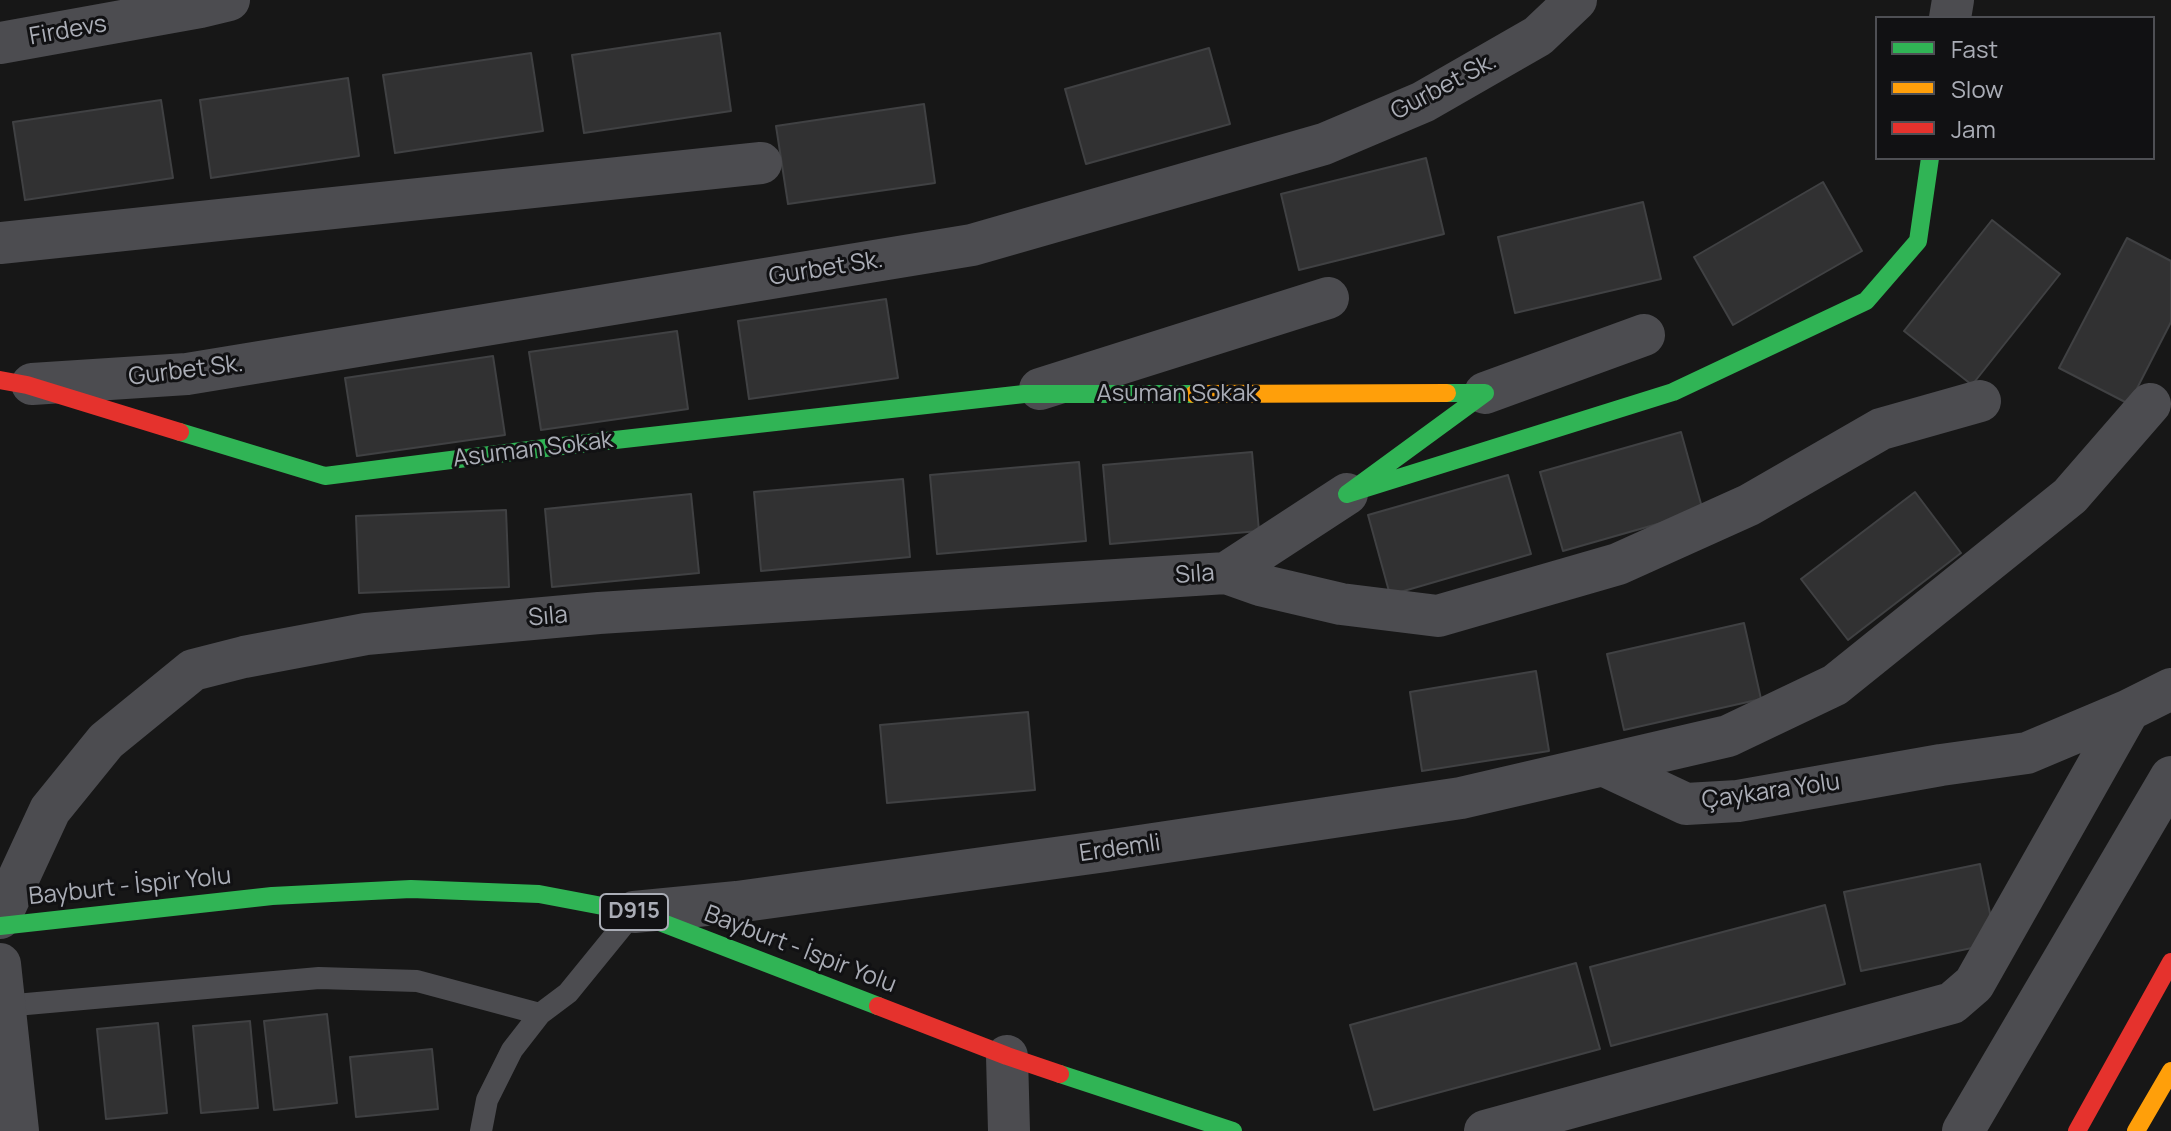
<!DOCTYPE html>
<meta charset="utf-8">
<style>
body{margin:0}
#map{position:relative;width:2171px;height:1131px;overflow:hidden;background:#171717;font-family:Manrope,sans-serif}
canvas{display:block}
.legend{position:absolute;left:1875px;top:16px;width:280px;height:144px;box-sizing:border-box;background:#111113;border:2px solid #4e4f54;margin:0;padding:10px 14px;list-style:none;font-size:24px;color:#aaadb6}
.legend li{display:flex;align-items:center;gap:16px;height:40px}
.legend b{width:40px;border:2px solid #4e4f54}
</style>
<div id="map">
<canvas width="2171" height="1131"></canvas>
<ul class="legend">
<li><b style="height:10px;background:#30b455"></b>Fast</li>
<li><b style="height:10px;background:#ff9f0a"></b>Slow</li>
<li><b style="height:10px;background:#e5322d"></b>Jam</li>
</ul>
</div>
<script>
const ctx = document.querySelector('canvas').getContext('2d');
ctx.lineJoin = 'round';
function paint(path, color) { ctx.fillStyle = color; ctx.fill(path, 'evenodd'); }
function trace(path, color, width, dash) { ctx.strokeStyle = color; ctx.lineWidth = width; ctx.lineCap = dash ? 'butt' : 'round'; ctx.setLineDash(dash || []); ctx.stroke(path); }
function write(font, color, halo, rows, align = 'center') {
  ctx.font = font + ' Manrope,sans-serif'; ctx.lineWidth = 6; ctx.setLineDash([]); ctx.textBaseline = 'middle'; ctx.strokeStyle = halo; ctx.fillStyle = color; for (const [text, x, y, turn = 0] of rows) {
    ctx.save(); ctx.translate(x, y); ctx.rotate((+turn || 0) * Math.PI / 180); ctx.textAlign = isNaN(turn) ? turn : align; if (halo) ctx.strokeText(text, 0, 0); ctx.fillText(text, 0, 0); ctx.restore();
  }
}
const building = new Path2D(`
 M 720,33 L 731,111 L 584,133 L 572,55 Z
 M 1209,48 L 1230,124 L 1086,164 L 1065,89 Z
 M 531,53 L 543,131 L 395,153 L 383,75 Z
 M 348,78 L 359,156 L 211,178 L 200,100 Z
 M 161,100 L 173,178 L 25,200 L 13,122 Z
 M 924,104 L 935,183 L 788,204 L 776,126 Z
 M 1426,158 L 1444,234 L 1299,270 L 1281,194 Z
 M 1823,182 L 1862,251 L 1733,325 L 1694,257 Z
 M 1643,202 L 1661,279 L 1515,313 L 1498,237 Z
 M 1992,220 L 2060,274 L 1972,385 L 1904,331 Z
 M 2127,238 L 2171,261 L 2171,322 L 2129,404 L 2059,368 Z
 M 886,299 L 898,378 L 749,399 L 738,321 Z
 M 677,331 L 688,409 L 541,430 L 529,352 Z
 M 493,356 L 505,435 L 357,456 L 345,378 Z
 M 1681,432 L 1703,511 L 1563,551 L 1540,472 Z
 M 1252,452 L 1259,531 L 1110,544 L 1103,465 Z
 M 1079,462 L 1086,541 L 937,554 L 930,475 Z
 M 1508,475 L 1531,554 L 1390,595 L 1368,515 Z
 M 903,479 L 910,557 L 761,571 L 754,492 Z
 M 1915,492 L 1961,553 L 1848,640 L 1801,579 Z
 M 691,494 L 699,573 L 552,587 L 545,509 Z
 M 506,510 L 509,587 L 359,593 L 356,516 Z
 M 1744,623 L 1761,699 L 1624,730 L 1607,654 Z
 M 1536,671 L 1549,751 L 1422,771 L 1410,692 Z
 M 1028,712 L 1035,790 L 887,803 L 880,725 Z
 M 1980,864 L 1996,943 L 1861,971 L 1844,892 Z
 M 1825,905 L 1845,984 L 1611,1046 L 1590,967 Z
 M 1576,963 L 1600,1049 L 1374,1110 L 1350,1025 Z
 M 327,1014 L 337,1103 L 274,1110 L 264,1021 Z
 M 250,1021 L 258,1108 L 201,1113 L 193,1026 Z
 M 158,1023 L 167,1113 L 106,1119 L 97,1029 Z
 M 432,1049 L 438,1109 L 356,1117 L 350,1057 Z`);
paint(building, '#313132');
trace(building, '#404143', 2);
trace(new Path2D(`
 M 4,1006 L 319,978 L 417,981 L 540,1014
 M 481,1131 L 487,1100 L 512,1050 L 540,1014 L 568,993 L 634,912`), '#4c4c50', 22);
trace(new Path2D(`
 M 1950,18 L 1953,0
 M 0,43 L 200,7 L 229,0
 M 0,243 L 761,163
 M 32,384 L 187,374 L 972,245 L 1324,144 L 1423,102 L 1538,36 L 1576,0
 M 1040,389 L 1328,298
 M 1485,393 L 1644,335
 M 1347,494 L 1226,573 L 1260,585 L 1341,604 L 1438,616 L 1618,564 L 1749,505 L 1881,429 L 1980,401
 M 1603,765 L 1686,804 L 1738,801 L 1941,765 L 2027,753 L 2129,710 L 2171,689
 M 634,912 L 737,902 L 1106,851 L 1461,798 L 1728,736 L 1835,685 L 2070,496 L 2150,404
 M 0,918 L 50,810 L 106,741 L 193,670 L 244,657 L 366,634 L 599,613 L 1226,573
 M 0,964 L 18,1131
 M 1007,1056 L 1009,1131
 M 1485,1131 L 1952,1003 L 1974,984 L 2129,710
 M 1963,1131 L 2171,777`), '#4c4c50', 42);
trace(new Path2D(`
 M 1447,393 L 1485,393 L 1347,494 L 1673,392 L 1866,301 L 1918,241 L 1930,158
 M 180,432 L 325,476 L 553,447 L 1024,394 L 1194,394
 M 0,926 L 272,896 L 411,889 L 539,894 L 634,912 L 878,1006
 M 1060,1074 L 1233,1131`), '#30b455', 18);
trace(new Path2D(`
 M 1194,394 L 1447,393
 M 2136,1131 L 2171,1071`), '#ff9f0a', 18);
trace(new Path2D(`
 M 0,380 L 27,385 L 180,432
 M 878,1006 L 1007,1056 L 1060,1074
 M 2077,1131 L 2171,962`), '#e5322d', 18);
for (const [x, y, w] of [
 [634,912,68]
]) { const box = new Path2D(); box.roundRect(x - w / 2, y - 18, w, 36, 6); ctx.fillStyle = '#111113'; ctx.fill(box); trace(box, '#aaadb6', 2); }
write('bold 22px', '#aaadb6', null, [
 ["D915",634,912]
]);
write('24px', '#aaadb6', '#111113', [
 ["Firdevs",68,31,-10],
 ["Gurbet Sk.",1444,87,-28],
 ["Gurbet Sk.",826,269,-9],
 ["Gurbet Sk.",186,371,-7],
 ["Asuman Sokak",1177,394],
 ["Asuman Sokak",533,450,-7],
 ["Sıla",1195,575,-4],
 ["Sıla",548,617,-5],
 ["Çaykara Yolu",1771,792,-8],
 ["Erdemli",1120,849,-8],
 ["Bayburt - İspir Yolu",130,887,-6],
 ["Bayburt - İspir Yolu",800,950,21]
]);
</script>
